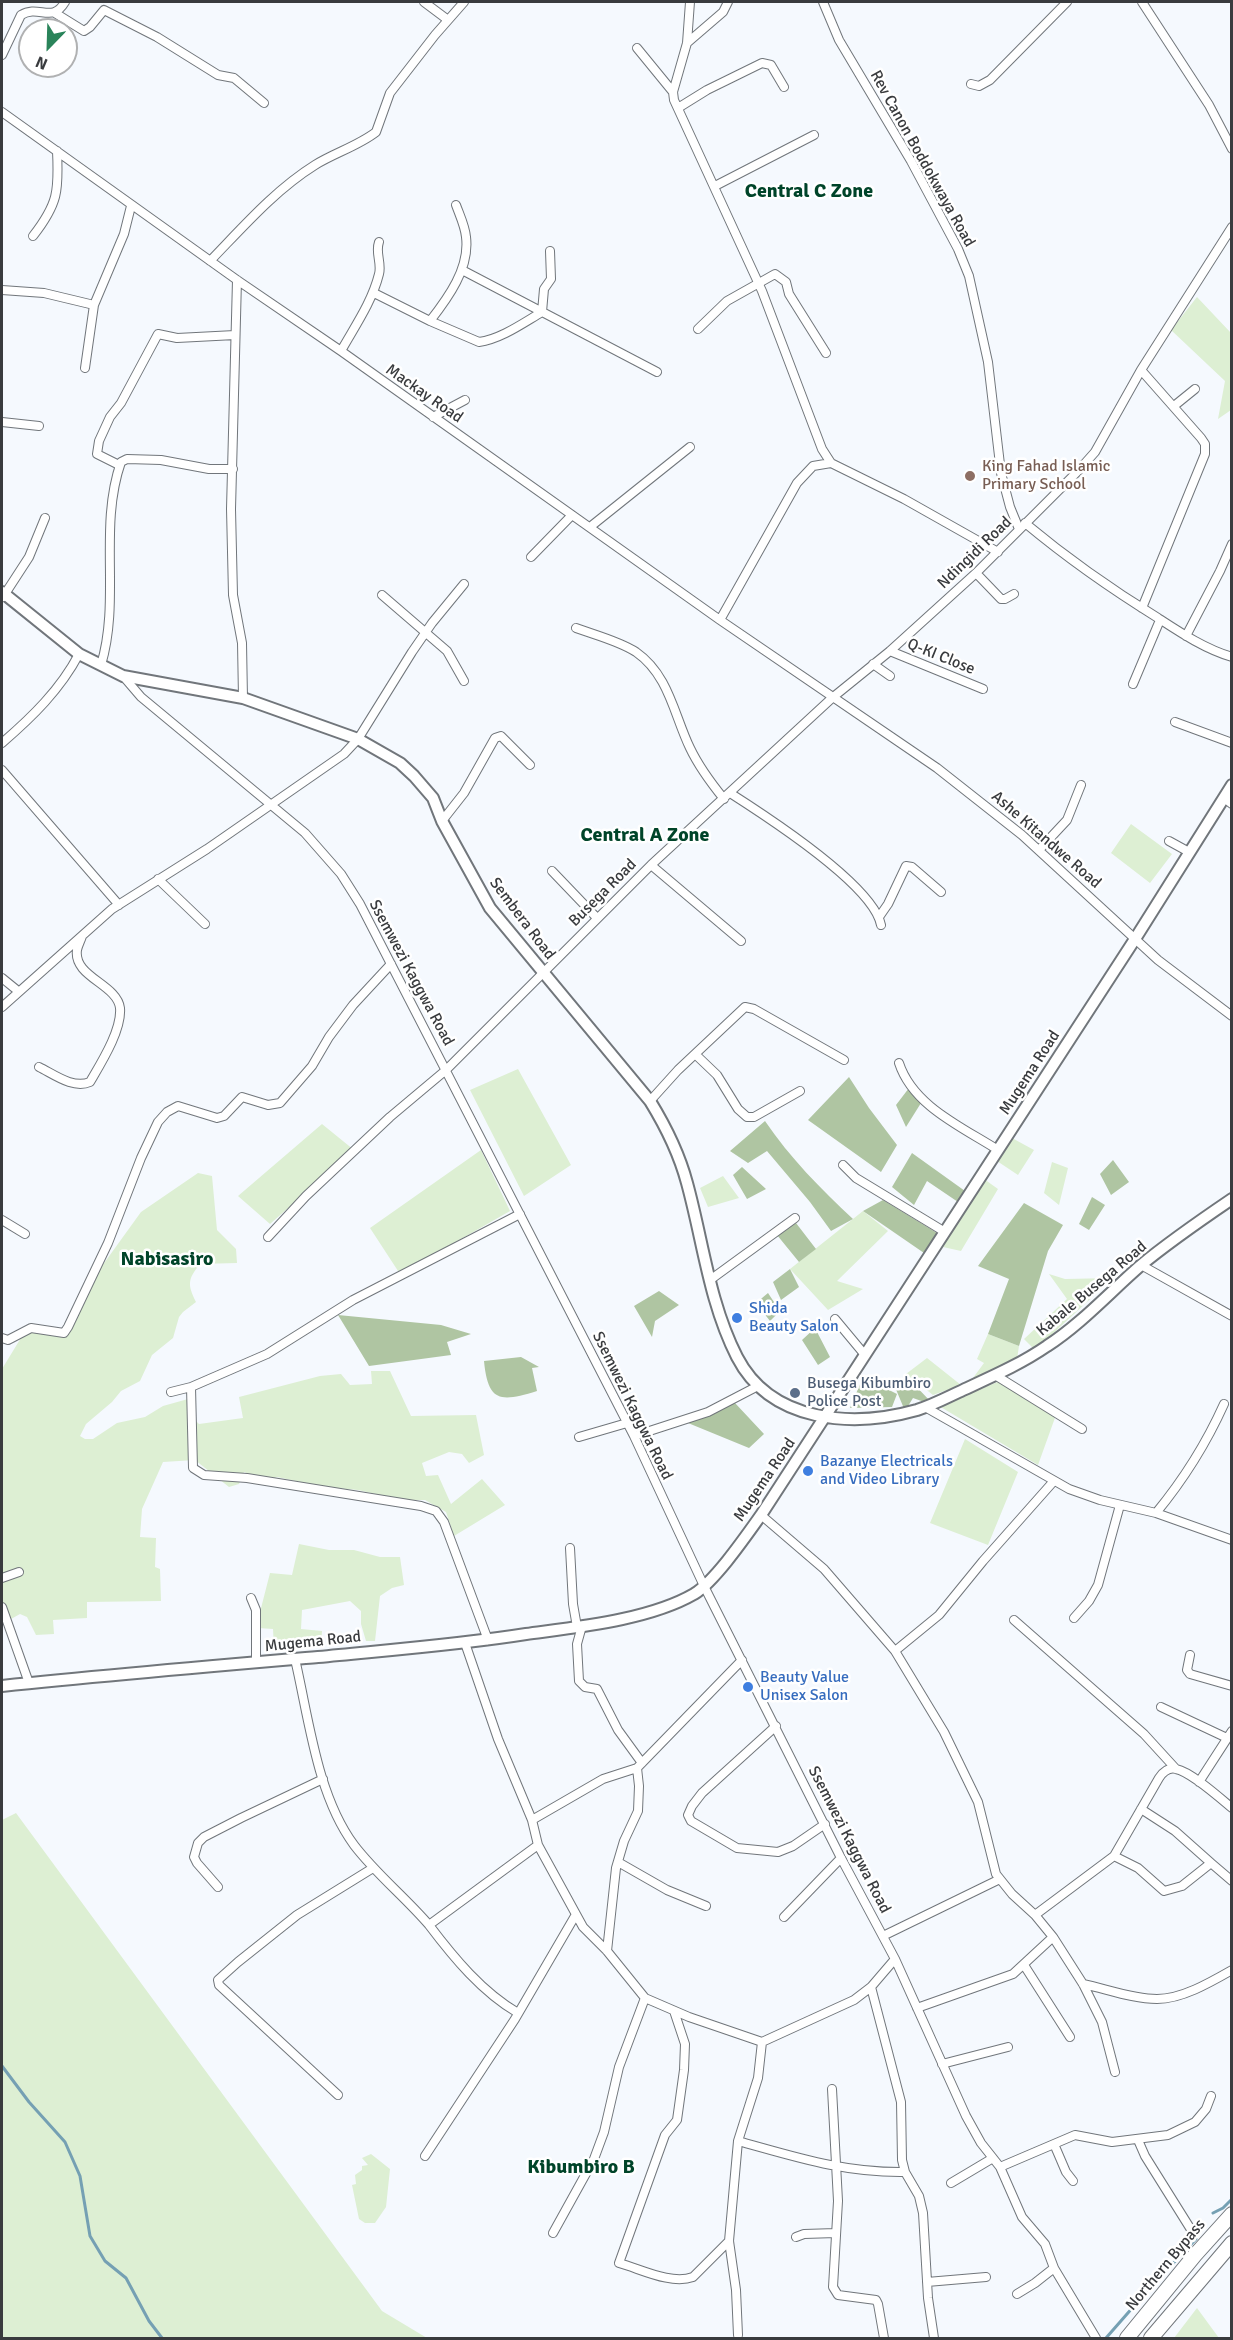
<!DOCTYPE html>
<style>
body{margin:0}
#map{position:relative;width:1233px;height:2340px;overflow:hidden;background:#f5f9fe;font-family:Signika,sans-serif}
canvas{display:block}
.frame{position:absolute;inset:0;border:3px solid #393b3e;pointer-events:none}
.north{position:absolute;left:18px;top:18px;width:60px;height:60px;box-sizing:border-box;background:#fff;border:2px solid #b0b1b2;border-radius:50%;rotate:203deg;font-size:16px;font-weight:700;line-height:24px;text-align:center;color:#393b3e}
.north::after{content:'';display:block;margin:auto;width:21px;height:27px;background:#2a845a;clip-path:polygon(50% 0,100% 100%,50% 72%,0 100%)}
</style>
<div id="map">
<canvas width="1233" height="2340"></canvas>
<div class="frame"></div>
<div class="north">N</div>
</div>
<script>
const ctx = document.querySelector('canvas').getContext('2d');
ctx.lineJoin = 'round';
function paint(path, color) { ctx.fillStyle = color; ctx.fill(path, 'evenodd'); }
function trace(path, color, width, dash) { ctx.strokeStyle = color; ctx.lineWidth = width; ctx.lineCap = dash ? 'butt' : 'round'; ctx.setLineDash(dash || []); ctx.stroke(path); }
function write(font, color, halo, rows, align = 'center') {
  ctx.font = font + ' Signika,sans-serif'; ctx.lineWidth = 5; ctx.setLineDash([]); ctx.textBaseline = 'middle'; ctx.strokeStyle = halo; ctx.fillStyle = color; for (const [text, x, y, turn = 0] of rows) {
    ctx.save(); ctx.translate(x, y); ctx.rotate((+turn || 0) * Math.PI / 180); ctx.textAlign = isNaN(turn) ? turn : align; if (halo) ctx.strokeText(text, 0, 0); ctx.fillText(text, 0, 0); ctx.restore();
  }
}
paint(new Path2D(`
 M 1197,297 L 1231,333 L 1231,410 L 1218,419 L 1225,381 L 1171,330 Z
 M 1131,824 L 1172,854 L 1150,883 L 1111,853 Z
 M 518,1069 L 571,1165 L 524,1196 L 470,1090 Z
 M 322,1124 L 354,1150 L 270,1224 L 238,1196 Z
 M 1012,1138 L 1034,1150 L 1018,1175 L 997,1161 Z
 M 481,1150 L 510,1211 L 400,1274 L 370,1228 Z
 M 1052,1162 L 1068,1168 L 1059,1205 L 1044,1193 Z
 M 198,1173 L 212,1176 L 217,1230 L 236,1249 L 237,1263 L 200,1264 C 188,1279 187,1284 196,1302 L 183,1312 L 179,1317 L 173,1338 L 152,1355 L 140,1381 L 121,1391 L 112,1402 L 86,1424 L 80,1436 L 85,1439 L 93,1439 L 117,1423 L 145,1417 L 163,1406 L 188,1399 L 190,1415 L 199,1424 L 243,1418 L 239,1397 L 320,1376 L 341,1374 L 350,1385 L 372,1384 L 371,1371 L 390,1371 L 411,1416 L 476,1415 L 484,1455 L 469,1463 L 462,1454 L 449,1452 L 422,1463 L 426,1476 L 438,1475 L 451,1504 L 482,1479 L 505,1505 L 454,1536 L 446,1512 L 425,1500 L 402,1500 L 358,1490 L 324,1487 L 277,1477 L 268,1481 L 244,1472 L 239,1484 L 229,1487 L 195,1460 L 163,1462 L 142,1509 L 140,1537 L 156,1538 L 155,1567 L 160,1569 L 161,1601 L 87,1602 L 87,1618 L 53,1620 L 54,1634 L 36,1635 L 27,1617 L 20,1614 L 2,1624 L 2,1369 L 30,1323 L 60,1332 L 71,1323 L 89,1284 L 141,1212 Z
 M 723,1176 L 739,1198 L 708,1207 L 700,1188 Z
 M 984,1179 L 998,1189 L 961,1251 L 943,1247 Z
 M 863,1211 L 888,1231 L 837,1281 L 863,1289 L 828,1310 L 790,1269 Z
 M 1049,1274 L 1065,1279 L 1113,1278 L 1035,1350 L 1024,1339 L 1067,1299 Z
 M 988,1334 L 1019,1346 L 1017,1359 L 970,1382 L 984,1363 L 977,1359 Z
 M 927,1358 L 961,1385 L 933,1395 L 906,1374 Z
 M 1000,1381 L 1056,1415 L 1038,1465 L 939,1406 Z
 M 965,1439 L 1018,1472 L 988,1545 L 930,1523 Z
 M 299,1544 L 329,1550 L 354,1550 L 380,1557 L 400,1557 L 404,1585 L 392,1588 L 380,1596 L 375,1641 L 366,1641 L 361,1624 L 361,1611 L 350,1601 L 302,1610 L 301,1629 L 322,1631 L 321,1645 L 274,1649 L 273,1629 L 258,1628 L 259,1616 L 270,1573 L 292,1575 Z
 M 16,1813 L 382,2311 L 427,2338 L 2,2338 L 2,1820 Z
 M 371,2154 L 390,2169 L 386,2207 L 375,2223 L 365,2223 L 359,2219 L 352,2185 L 356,2184 L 355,2175 L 362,2170 L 362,2166 L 368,2165 L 362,2158 Z
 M 1197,2308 L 1219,2338 L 1174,2338 Z`), '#ddefd3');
paint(new Path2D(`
 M 849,1077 L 869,1108 L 897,1145 L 881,1172 L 808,1120 Z
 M 909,1088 L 921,1103 L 906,1127 L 896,1105 Z
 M 765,1121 C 790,1158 821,1189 853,1219 L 831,1231 L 810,1202 L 767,1151 L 748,1163 L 730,1151 Z
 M 912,1153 L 965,1191 L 958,1202 L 927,1181 L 914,1205 L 892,1187 Z
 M 1113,1160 L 1129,1182 L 1111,1195 L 1100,1174 Z
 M 742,1167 L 766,1189 L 747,1199 L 733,1175 Z
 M 1092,1197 L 1105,1205 L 1089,1230 L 1079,1224 Z
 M 883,1200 L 942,1236 L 924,1253 L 863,1211 Z
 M 1024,1203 L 1063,1225 L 1048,1251 L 1019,1346 L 988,1334 L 1009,1279 L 978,1266 Z
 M 796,1223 L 816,1249 L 799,1262 L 777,1235 Z
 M 790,1269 L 799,1287 L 781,1300 L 773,1282 Z
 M 659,1291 L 679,1305 L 655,1321 L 652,1337 L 634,1306 Z
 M 768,1293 L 780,1311 L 770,1321 L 756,1303 Z
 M 338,1315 L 441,1325 L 471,1334 L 447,1342 L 451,1355 L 369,1366 Z
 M 815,1328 L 830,1357 L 818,1365 L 802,1340 Z
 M 521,1357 L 539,1367 L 532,1368 L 537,1391 C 501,1402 488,1403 484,1361 Z
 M 863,1377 L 897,1394 L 892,1407 L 850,1408 Z
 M 911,1381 L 931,1402 L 927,1403 L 913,1398 L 905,1411 L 895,1387 Z
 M 735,1403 L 764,1434 L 749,1448 L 688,1423 Z`), '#afc5a2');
trace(new Path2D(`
 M 2,2066 L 29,2102 L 65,2142 L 80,2176 L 90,2236 L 105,2261 L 126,2278 L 149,2321 L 162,2338
 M 1213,2213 L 1223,2208 L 1232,2199
 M 1106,2338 L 1148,2290 L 1196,2239`), '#75a0b3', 3);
const street = new Path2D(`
 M 424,2 L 448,20
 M 690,2 L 687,43 L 673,92 L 674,100 L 762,291 L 822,449 L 831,463 L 904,499 L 998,552
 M 823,2 L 839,40 L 911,161 L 958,249 L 969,276 L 988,362 L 1001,473 L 1010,507 L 1019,529
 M 1142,2 L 1209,105 L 1232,149
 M 55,13 L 84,31 L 90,27 L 104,10 L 157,37 L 218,75 L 234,78 L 264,103
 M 687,43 L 723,12 L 728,2
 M 637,48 L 673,92
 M 2,55 L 21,15 C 39,4 52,24 65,2
 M 971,84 L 979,86 L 990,80 L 1067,2
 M 678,108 L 707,90 L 762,63 L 771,65 L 784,87
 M 2,112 L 237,280 L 341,351 L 720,620 L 937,768 L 1022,835 L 1158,960 L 1232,1016
 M 715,186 L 814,135
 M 33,236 C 58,204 59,191 57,151
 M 210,261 C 243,227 275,190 315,165 C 334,153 358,146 376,132 L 390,93 L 435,35 L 464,2
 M 462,270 L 657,372
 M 237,280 L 231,509 L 233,595 L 242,643 L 243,698
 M 2,290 L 44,293 L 94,305 L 124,234 L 131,206
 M 374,293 L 430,321 C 448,298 470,268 466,237 C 465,226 460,216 456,205
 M 430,321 L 479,342 C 501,339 523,323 542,312 L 544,289 L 551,279 L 550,251
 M 698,329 L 727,301 L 775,274 L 786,282 L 789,294 L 826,353
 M 341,351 C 355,326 372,302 379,274 C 382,263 375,253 379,242
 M 85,368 L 94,305
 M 1141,370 L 1201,438 L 1205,444 L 1205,454 L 1142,608
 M 1174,406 L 1195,389
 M 433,417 L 465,400
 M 2,422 L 39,426
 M 119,465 L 97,454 L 99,441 L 110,417 L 121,403 L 158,334 L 177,338 L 235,335
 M 1025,523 C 1067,558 1111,589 1158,618 C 1181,633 1205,649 1232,657
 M 590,527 L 690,447
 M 531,557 L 572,515
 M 976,573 L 1001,599 L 1005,599 L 1014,594
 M 382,595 L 447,651 L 464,681
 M 3,597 L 29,557 L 45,518
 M 720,620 L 797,483 L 813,466 L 831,463
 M 576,628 C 595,635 619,641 636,652 C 669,675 674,715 690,748 C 699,767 711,783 724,799
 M 1186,636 L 1220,571 L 1232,544
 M 890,651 L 983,689
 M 873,664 L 890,676
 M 101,665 C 121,599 98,528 121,462 L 127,459 L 161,460 L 209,469 L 233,469
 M 123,676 L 141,697 L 305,833 L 341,874 L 360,904 L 634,1436 L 704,1586 L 841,1858 L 895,1959 L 966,2116 L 981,2143 L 1000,2167 L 1022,2217 L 1045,2244 L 1054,2268 L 1096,2338
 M 1133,684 L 1160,620
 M 1175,722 L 1232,743
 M 2,743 C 32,717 60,690 79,654
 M 2,770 L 119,905
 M 730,793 C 766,816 873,885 881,925
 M 1224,798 L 1232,804
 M 442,821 L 464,793 L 495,738 L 501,736 L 530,765
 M 1169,841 L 1189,852
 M 1039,850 L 1067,820 L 1081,785
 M 651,865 L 741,941
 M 552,871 L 597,918
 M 158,879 L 205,924
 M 879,917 L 888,904 L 906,866 L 912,867 L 941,892
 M 2,978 L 18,991
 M 2,1007 L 112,909 L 207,849 L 344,754 L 358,739 L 412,652 L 432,623 L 464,584
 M 695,1054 L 717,1075 L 738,1109 L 747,1117 L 754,1117 L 800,1091
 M 899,1063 C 913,1106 962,1127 998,1150
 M 39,1067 C 55,1075 73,1089 90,1082 C 101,1063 122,1030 120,1008 C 117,984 73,977 77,950 C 78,945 81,940 82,936
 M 650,1101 L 678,1070 L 745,1007 L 754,1009 L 844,1060
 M 843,1165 L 856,1178 L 945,1232
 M 2,1220 L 25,1234
 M 268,1237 L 306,1196 L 390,1117 L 446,1070 L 651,865 L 832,698 L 890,651 L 976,573 L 1079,470 L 1095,452 L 1141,370 L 1232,227
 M 1141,1265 L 1232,1316
 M 710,1280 L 795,1218
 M 835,1319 L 865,1355
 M 2,1338 L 8,1340 L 31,1328 L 64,1333 L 68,1327 L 108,1243 L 141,1158 L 158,1122 L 167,1112 L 178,1106 L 217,1118 L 224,1116 L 242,1097 L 268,1105 L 280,1103 L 312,1066 L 329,1037 L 353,1005 L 391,964
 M 995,1375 L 1082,1429
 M 191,1387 L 193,1468 L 204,1475 L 247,1478 L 421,1506 L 436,1511 L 444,1522 L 488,1640
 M 171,1392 L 191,1387 L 267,1354 L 353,1300 L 520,1214
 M 925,1407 L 1069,1489 L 1100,1500 L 1156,1513 L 1232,1540
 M 634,1436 L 708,1412 L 758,1386
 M 579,1437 L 627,1423
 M 1156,1513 C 1184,1479 1206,1444 1224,1404
 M 761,1515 L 824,1569 L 895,1651 L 944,1732 L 978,1802 L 996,1874 L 1012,1894 L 1035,1915 L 1053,1937 L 1083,1984 L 1102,2022 L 1115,2072
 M 570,1548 L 573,1604 L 577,1627
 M 2,1578 L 19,1572
 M 251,1598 L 256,1610 L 256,1663
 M 2,1607 L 29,1683
 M 1074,1618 L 1089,1601 L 1098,1585 L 1120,1505
 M 1014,1620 L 1144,1734 L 1176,1769
 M 582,1626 L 577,1644 L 579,1681 L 585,1687 L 597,1689 L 618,1730 L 642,1763
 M 465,1643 L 498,1739 L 532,1820 L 538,1845 L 583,1927 L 607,1951 L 645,1998 L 689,2017 L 762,2042 L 854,2000 L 871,1987 L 895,1959
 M 895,1651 L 939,1615 L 983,1561 L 1053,1482
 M 1190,1655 L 1187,1670 L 1190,1674 L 1232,1686
 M 295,1659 C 309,1719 317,1795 354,1845 C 376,1874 405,1897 429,1925 L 538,1845
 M 1161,1707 L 1227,1738
 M 776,1726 L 702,1793 L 692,1806 L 688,1815 L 691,1821 L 737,1848 L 778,1852 L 793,1846 L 825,1824
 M 1199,1782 L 1232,1731
 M 1141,1809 L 1175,1831 L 1211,1863
 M 532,1820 L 603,1779 L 637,1768 L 742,1660
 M 1114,1856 L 1138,1868 L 1164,1891 L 1182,1886 L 1211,1863 L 1232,1881
 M 618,1862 L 667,1890 L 706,1906
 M 218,1887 L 197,1863 L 194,1857 L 198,1843 L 204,1837 L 241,1818 L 323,1779
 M 1035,1915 L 1114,1856 L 1159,1778 C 1163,1772 1168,1767 1176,1769 C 1191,1772 1219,1797 1232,1808
 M 784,1917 L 841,1858
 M 429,1925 C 454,1958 482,1992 518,2013
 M 883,1936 L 1000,1879
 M 607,1951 L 616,1868 L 624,1841 L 638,1811 L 639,1786 L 637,1768
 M 1024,1965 L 1070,2037
 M 1083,1984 C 1107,1989 1133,1999 1157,1999 C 1182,1999 1211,1982 1232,1970
 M 871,1987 L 901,2102 L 902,2160 L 905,2172 L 919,2196 L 923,2213 L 928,2298 L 934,2338
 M 917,2008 L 1013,1974 L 1053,1937
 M 674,2011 L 685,2044 L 684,2070 L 677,2120 L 665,2135 L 619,2263 C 641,2269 671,2285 693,2277 L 729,2241
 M 942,2064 L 1008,2047
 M 832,2089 L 838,2201 L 833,2287 L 838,2295 L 876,2300 L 878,2304 L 884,2338
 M 338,2095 L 219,1985 L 218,1980 L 238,1962 L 297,1915 L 373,1868
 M 1138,2140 L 1145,2156 L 1190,2228
 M 738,2141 C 796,2157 844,2173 905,2172
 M 1054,2144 L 1066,2172 L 1073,2181
 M 425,2156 L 515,2019 L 575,1916
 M 1000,2167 L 1075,2135 L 1112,2142 L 1168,2135 L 1195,2122 L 1206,2109 L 1211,2096
 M 951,2183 L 993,2158
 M 553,2233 L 594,2159 L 604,2132 L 619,2067 L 645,1998
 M 796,2237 L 804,2234 L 836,2233
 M 927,2282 L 986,2277
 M 1017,2294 L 1035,2283 L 1054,2268
 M 738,2335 L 736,2290 L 729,2241 L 738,2141 L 758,2078 L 762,2042`);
const secondary = new Path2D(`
 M 2,592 L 79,654 L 123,676 L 243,698 L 358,739 L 400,763 L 414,776 L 433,798 L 442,821 L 490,908 L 650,1101 C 666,1127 679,1153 687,1183 C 703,1241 709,1302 737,1357 C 771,1423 853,1428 917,1410 C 933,1405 948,1397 963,1390 C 991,1377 1021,1364 1047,1346 C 1081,1324 1109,1293 1140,1266 C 1169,1242 1201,1220 1232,1199
 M 2,1686 C 107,1675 213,1666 318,1657 C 388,1650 457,1645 526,1634 C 577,1627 649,1620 694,1594 C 715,1581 746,1536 761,1515 L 1135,939 L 1232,785`);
const highway = new Path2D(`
 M 1127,2338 L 1195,2255 L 1232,2214
 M 1151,2338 L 1232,2243`);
trace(street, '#71767b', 10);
trace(secondary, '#71767b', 14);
trace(highway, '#71767b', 16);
trace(street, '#fff', 8);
trace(secondary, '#fff', 10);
trace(highway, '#fff', 14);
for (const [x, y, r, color] of [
 [970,476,6,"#8d6e63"],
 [737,1318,6,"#3f7fe0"],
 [795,1393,6,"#5c6f8a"],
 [808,1471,6,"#3f7fe0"],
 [748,1687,6,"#3f7fe0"]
]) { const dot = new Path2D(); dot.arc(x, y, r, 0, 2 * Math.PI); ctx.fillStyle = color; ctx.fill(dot); trace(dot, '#fff', 2); }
write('16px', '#393b3e', '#fff', [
 ["Rev Canon Boddokwaya Road",922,159,61],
 ["Mackay Road",424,394,35],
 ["Ndingidi Road",975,553,-44],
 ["Q-KI Close",941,657,22],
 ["Ashe Kitandwe Road",1046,840,41],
 ["Busega Road",603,893,-45],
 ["Sembera Road",522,919,53],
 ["Ssemwezi Kaggwa Road",411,973,62],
 ["Mugema Road",1030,1073,-57],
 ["Kabale Busega Road",1092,1289,-40],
 ["Ssemwezi Kaggwa Road",632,1406,64],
 ["Mugema Road",765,1480,-56],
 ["Mugema Road",313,1642,-6],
 ["Ssemwezi Kaggwa Road",849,1840,63],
 ["Northern Bypass",1166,2265,-50]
]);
write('16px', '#785e54', '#fff', [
 ["King Fahad Islamic",982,467],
 ["Primary School",982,485]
], 'left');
write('16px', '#366cbe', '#fff', [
 ["Shida",749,1309],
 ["Beauty Salon",749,1327],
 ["Bazanye Electricals",820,1462],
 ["and Video Library",820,1480],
 ["Beauty Value",760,1678],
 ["Unisex Salon",760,1696]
], 'left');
write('16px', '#4e5e75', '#fff', [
 ["Busega Kibumbiro",807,1384],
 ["Police Post",807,1402]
], 'left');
write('bold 20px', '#004429', '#fff', [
 ["Central C Zone",809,192],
 ["Central A Zone",645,836],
 ["Nabisasiro",167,1260],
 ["Kibumbiro B",581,2168]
]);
</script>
